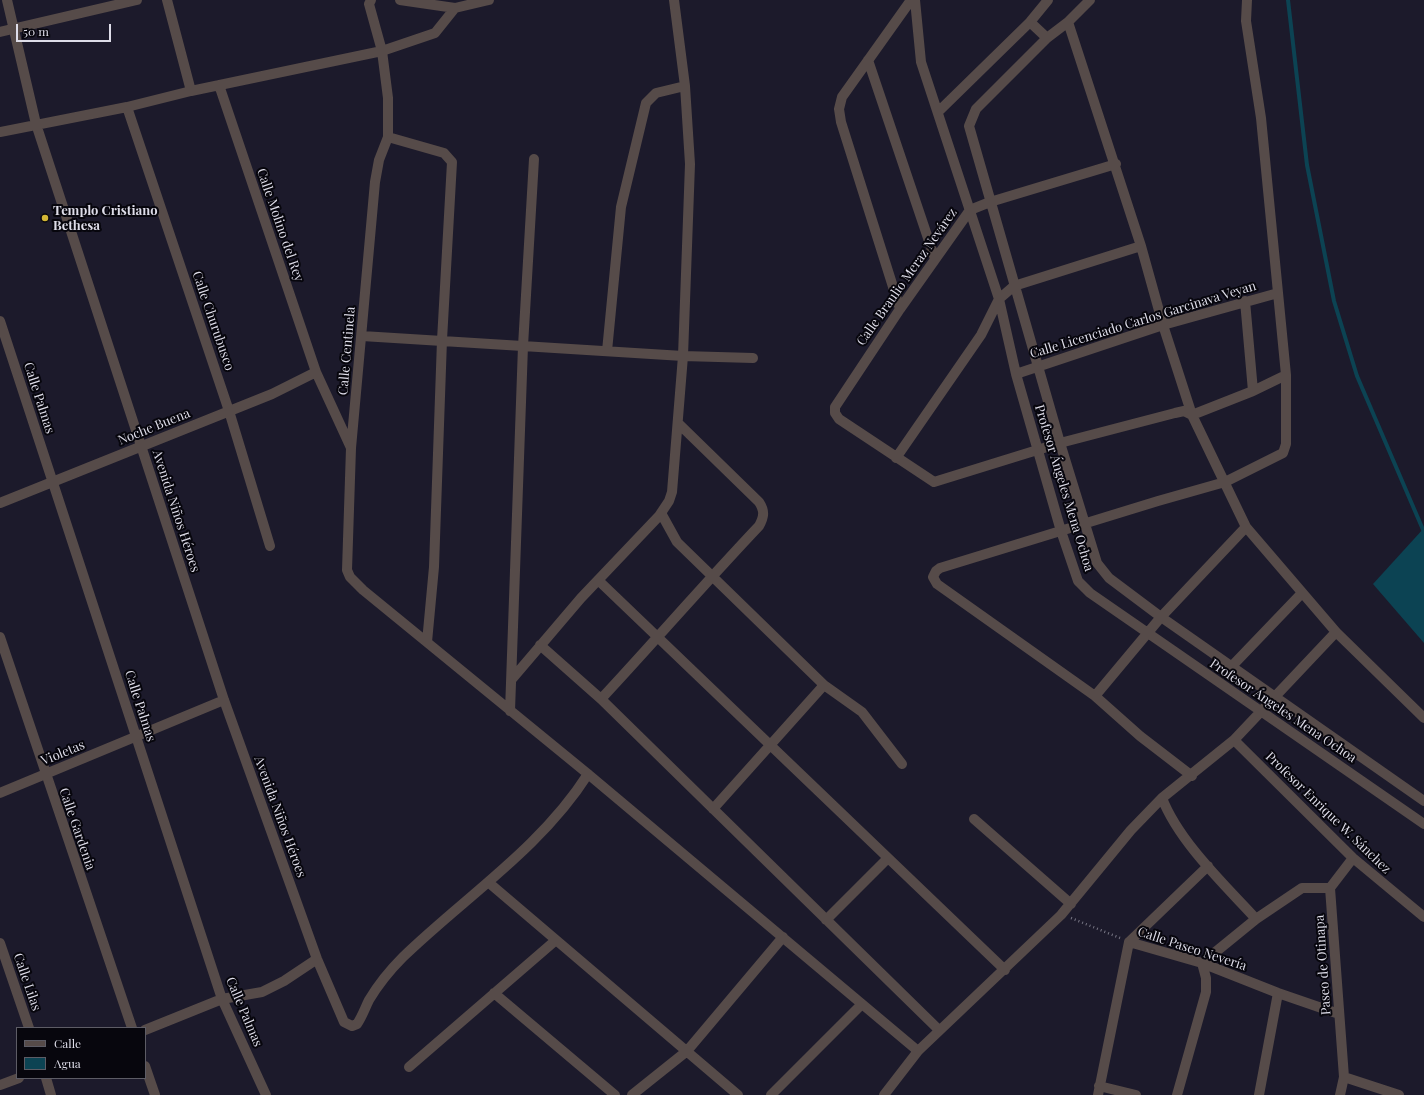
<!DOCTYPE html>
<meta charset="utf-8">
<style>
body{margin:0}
#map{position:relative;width:1424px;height:1095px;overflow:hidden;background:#1c1a2b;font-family:"Playfair Display",serif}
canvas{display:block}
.legend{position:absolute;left:16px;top:1027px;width:130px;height:52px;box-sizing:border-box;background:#07060d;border:1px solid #5d5c65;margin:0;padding:5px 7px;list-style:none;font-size:12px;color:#dedde9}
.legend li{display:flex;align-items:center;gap:8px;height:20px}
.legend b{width:20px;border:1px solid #5d5c65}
.scale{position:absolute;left:16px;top:24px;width:95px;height:18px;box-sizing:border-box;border:2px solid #dedde9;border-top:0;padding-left:5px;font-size:12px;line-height:14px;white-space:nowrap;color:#dedde9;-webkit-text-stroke:3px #07060d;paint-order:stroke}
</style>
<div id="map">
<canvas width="1424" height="1095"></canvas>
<ul class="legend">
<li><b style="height:5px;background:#564b49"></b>Calle</li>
<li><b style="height:11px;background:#0c4353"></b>Agua</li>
</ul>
<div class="scale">50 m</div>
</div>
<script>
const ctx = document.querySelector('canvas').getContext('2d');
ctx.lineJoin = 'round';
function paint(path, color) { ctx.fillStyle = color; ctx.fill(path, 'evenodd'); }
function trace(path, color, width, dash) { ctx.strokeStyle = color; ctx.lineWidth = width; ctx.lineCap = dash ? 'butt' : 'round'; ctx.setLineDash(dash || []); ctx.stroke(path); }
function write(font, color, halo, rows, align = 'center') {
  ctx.font = font + ' "Playfair Display",serif'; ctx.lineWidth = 4; ctx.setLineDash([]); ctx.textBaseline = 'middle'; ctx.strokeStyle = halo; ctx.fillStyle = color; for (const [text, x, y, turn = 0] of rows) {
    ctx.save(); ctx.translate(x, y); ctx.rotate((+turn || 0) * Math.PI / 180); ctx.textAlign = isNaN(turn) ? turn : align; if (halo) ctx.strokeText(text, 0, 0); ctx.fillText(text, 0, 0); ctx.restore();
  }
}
paint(new Path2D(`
 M 1424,528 L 1424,643 L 1373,584 Z`), '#0c4353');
trace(new Path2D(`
 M 1288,0 L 1307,165 L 1334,301 L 1357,376 L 1424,532`), '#0c4353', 4);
trace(new Path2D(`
 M 1071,918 L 1120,938`), '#797886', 2.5, [1, 3]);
trace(new Path2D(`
 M 7,0 L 36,124 L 224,700 L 317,959 L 344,1022 L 352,1026 L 357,1024 C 362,1017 365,1008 369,1000 C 378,985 391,969 403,957 C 465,897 541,848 588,774
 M 167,0 L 191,91
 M 371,0 L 369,4 L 382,51 L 388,98 L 388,137 L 379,160 L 375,182 L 351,448 L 347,570 L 350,577 L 363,590 L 588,774 L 918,1051
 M 400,0 L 455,8
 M 915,0 L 921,62 L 999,299 L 1016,374 L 1061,531 L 1078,581 L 1090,593 L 1424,824
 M 1090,0 L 1068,22 L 1047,38 L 976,109 L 969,126 L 1060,443 L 1097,563 L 1109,578 L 1161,617 L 1424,801
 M 1030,22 L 1047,38
 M 1068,22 L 1141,246 L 1163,325 L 1192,415 L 1246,527 L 1336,632 L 1424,718
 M 0,32 L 137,0
 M 868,60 L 935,259
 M 219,85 L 316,372 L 351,448
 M 127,107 L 229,411 L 270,546
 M 938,112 L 1030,22 L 1048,0
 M 0,132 L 127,107 L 191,91 L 382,51 L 435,33 L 455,8 L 489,0
 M 388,137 L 444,153 L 452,162 L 442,340 L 434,567 L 427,642
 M 1116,164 L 990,202 L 970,210 L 900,309 L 835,407 L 835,413 L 839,419 L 934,482 L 1060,443 L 1175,413 L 1184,411 L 1192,415 L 1253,391 L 1286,375
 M 1245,301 L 1253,391
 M 900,309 L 841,122 L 839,109 L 842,97 L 911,0
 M 0,321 L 222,999 L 266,1095
 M 362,336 L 683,356 L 753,358
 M 607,351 L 621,207 L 646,103 L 656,93 L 685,86
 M 1016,374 L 1163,325 L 1278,293
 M 896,458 L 981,335 L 999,299 L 1014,286 L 1141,246
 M 0,503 L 272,394 L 316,372
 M 661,513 L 677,542 L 824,685 L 862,712 L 902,764
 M 598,580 L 1005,970
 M 0,637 L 132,1028
 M 540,645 L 601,699 L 939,1030
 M 1232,666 L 1302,593
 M 512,679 L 581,598 L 659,516 L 669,501 L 672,492 L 683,356 L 690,164 L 685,86 L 674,0
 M 1095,696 L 1161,617 L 1246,527
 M 601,699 C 654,642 705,583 759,526 C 764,517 765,511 759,502 L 679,424
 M 510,711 L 523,346 L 534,159
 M 1234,740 L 1353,858 L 1424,917
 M 1192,776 L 1140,736 L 1095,696 L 937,584 L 933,577 L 936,571 L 940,568 L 1158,501 L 1225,482 L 1283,453 L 1286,444 L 1286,375 L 1261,118 L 1246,21 L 1247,0
 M 0,793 L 224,700
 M 1162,798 C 1179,842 1225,885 1256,919
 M 713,809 L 824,685
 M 974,819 L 1071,904
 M 488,882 L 738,1095
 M 826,920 L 888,858
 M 1129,942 L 1202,963 L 1278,993 L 1339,1014
 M 1129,942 L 1208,866
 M 0,943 L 29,1028
 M 494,993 L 615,1095
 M 145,1030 L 222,999 L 262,992 L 284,981 L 317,959
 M 145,1066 L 155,1095
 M 409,1067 L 556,940
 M 1344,1077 L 1399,1095
 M 46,1078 L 51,1095
 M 0,1085 L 19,1078
 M 1099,1086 L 1136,1095
 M 632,1095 L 687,1051 L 783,937
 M 771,1095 L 862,1004
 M 884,1095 L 918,1051 L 1061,915 L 1131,830 L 1162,798 L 1234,740 L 1336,632
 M 1098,1095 L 1129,942
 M 1177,1095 L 1206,992 L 1206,978 L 1202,963 L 1256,919 L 1302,888 L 1330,888
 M 1259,1095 L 1278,993
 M 1340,1095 L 1344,1077 L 1330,888 L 1353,858`), '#564b49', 10);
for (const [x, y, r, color] of [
 [45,218,4,"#d3b635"]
]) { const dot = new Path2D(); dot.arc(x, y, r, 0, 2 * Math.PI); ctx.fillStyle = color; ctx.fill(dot); trace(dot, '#07060d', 1.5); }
write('bold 13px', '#dedde9', '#07060d', [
 ["Templo Cristiano",53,211],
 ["Bethesa",53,226]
], 'left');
write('13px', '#dedde9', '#07060d', [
 ["Calle Molino del Rey",280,225,71],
 ["Calle Braulio Meraz Nevárez",907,277,-55],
 ["Calle Licenciado Carlos Garcinava Veyan",1143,320,-17],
 ["Calle Churubusco",213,321,71],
 ["Calle Centinela",347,351,-85],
 ["Calle Palmas",39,398,72],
 ["Noche Buena",154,427,-22],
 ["Profesor Ángeles Mena Ochoa",1064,488,73],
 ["Avenida Niños Héroes",176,511,72],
 ["Calle Palmas",140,706,72],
 ["Profesor Ángeles Mena Ochoa",1283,711,34],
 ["Violetas",63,753,-22],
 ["Profesor Enrique W. Sánchez",1328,813,44],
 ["Avenida Niños Héroes",280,817,70],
 ["Calle Gardenia",77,829,71],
 ["Calle Paseo Nevería",1192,949,18],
 ["Paseo de Otinapa",1323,965,-94],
 ["Calle Lilas",27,982,71],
 ["Calle Palmas",244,1012,67]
]);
</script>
